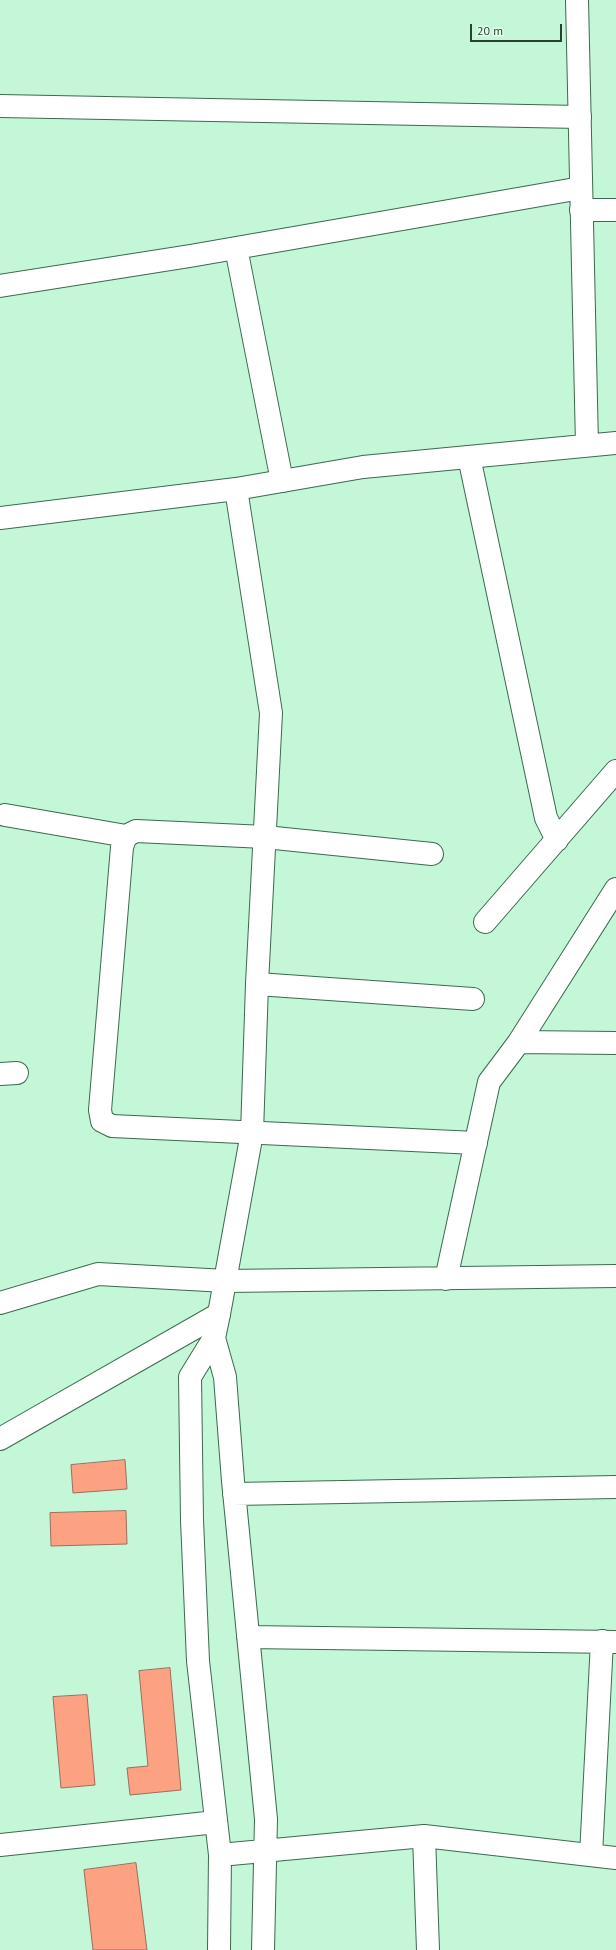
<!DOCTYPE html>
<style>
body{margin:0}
#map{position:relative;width:616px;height:1950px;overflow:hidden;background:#c4f6d8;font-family:"PT Sans",sans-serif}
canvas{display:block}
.scale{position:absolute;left:470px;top:24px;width:92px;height:18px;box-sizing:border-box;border:2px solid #2b3f33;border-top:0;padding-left:5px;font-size:12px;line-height:14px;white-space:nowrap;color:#2b3f33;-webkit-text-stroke:3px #e0feec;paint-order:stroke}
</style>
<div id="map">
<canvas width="616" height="1950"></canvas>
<div class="scale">20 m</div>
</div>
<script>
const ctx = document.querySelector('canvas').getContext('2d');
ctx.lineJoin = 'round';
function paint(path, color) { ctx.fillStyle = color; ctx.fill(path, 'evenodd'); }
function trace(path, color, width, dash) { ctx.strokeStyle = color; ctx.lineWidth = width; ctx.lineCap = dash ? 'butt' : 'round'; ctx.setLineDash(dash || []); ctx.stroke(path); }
const building = new Path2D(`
 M 125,1460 L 127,1489 L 73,1493 L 71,1465 Z
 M 126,1511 L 127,1544 L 51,1546 L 50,1513 Z
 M 170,1668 L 181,1790 L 130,1795 L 127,1768 L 148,1766 L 139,1671 Z
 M 87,1695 L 95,1785 L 61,1788 L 53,1697 Z
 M 136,1863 L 147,1950 L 93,1950 L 84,1870 Z`);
paint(building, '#fda183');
trace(building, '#9b6d5e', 1);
const street = new Path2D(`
 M 0,106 L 580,117
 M 581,210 L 616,210
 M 236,248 L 282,481
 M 0,286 L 190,256 L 581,188
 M 469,457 L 546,818 L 557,840
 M 5,815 L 126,836
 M 432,854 L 265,837 L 136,831 L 126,836 L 122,847 L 100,1110 L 102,1121 L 112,1126 L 476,1143
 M 485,922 L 616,771
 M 257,984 L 473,999
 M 519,1042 L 616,889
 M 0,1074 L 17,1073
 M 446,1279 L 489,1082 L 519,1042 L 616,1043
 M 0,1303 L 98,1274 L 226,1281 L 616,1276
 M 219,1314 L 214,1338 L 190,1377 L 192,1520 L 198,1661 L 220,1855 L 219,1950
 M 214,1338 L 225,1377 L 233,1481 L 266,1819 L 263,1950
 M 234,1494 L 616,1487
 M 248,1637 L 616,1642
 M 424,1836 L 428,1950
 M 0,1845 L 216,1822
 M 220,1855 L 424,1836 L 616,1858
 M 591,1855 L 602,1641`);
const secondary = new Path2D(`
 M 577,0 L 587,445
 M 0,518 L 236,489 L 363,467 L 616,443
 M 0,1439 L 219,1314 L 252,1133 L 257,984 L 271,713 L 236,489`);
trace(street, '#3c6950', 24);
trace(secondary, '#3c6950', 24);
trace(street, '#fff', 22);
trace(secondary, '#fff', 22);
</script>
